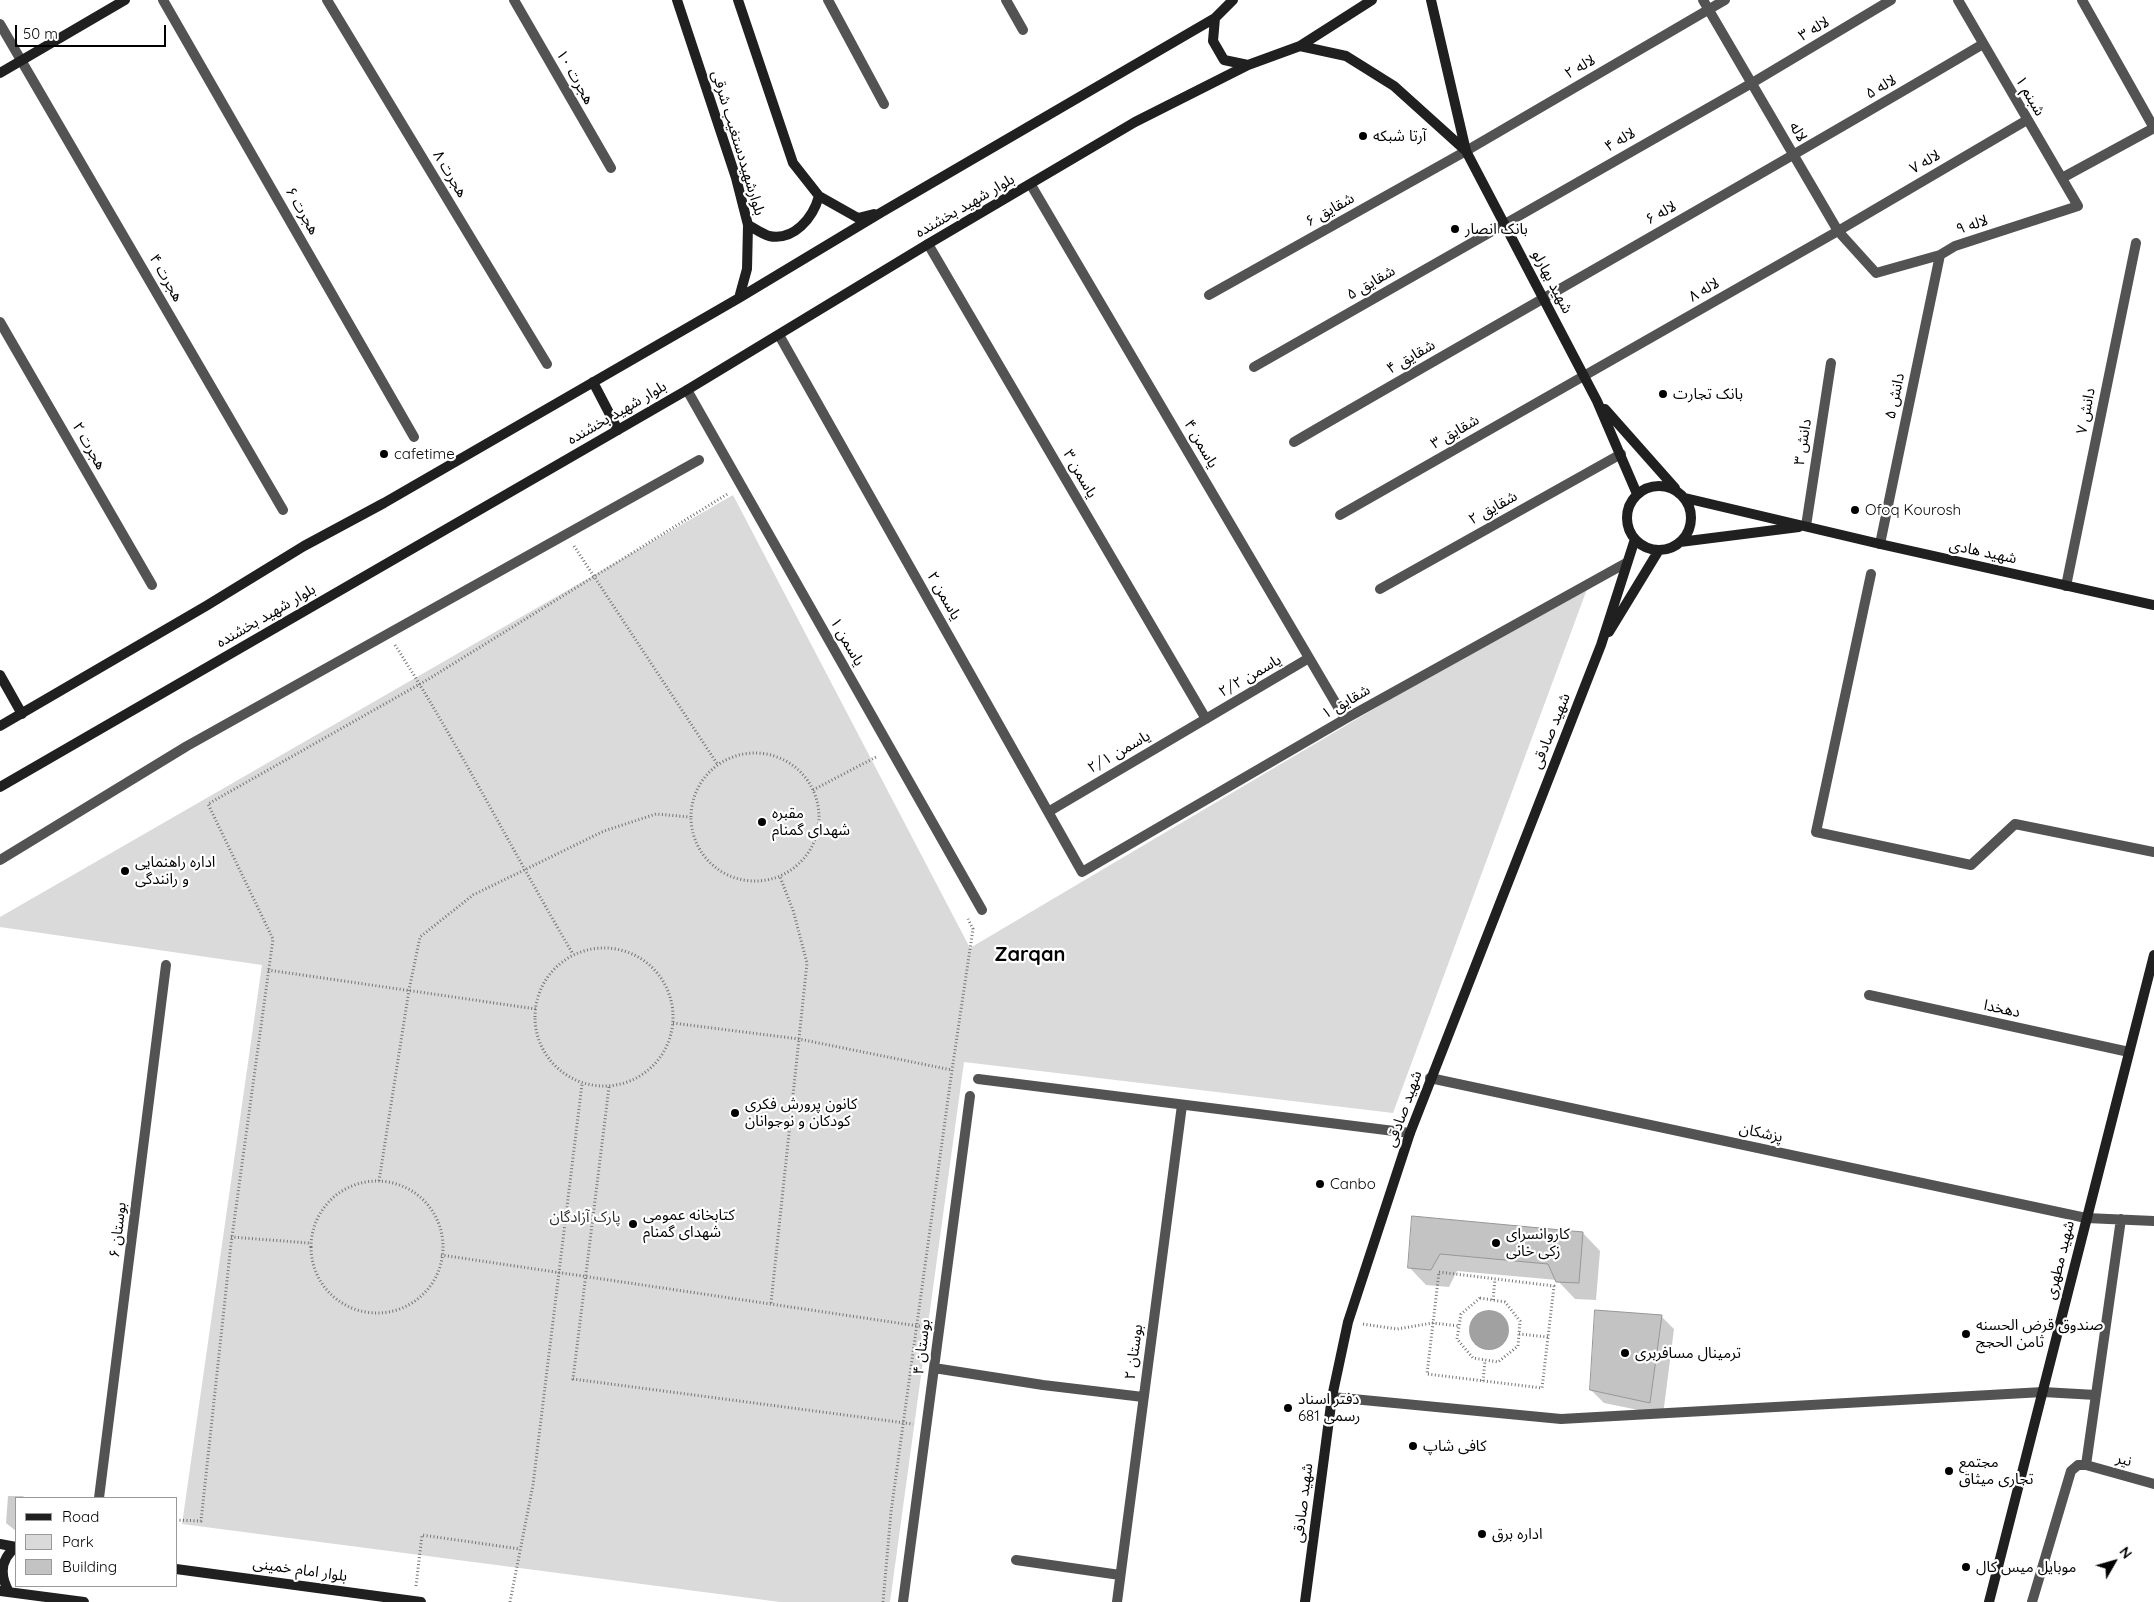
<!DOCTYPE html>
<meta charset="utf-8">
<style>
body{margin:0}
#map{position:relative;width:2154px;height:1602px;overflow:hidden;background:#fff;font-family:Quicksand,sans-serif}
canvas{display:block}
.legend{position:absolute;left:15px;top:1497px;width:162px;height:90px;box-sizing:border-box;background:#fff;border:1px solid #999;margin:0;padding:6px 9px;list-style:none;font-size:15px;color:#000}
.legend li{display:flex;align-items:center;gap:10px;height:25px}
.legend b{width:25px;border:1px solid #999}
.north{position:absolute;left:2089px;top:1537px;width:50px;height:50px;-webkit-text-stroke:4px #fff;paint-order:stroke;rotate:52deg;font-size:14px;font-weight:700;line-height:20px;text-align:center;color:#000}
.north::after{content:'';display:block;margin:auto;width:18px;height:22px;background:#000;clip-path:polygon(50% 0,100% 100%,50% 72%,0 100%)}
.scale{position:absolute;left:15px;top:25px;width:151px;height:22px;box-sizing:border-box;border:2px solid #000;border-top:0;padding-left:6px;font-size:15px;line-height:18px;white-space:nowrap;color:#000;-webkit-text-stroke:4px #fff;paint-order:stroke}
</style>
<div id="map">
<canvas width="2154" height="1602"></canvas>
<ul class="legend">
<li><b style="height:6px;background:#202020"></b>Road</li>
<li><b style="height:14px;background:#dadada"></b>Park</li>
<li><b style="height:14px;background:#c3c3c3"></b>Building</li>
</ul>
<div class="north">N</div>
<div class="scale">50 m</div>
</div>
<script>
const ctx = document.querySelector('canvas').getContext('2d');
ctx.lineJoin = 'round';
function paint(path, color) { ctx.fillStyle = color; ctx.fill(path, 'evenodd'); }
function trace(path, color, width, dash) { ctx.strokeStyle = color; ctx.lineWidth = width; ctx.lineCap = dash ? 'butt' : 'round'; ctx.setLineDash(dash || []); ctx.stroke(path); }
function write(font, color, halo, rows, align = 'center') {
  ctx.font = font + ' Quicksand,"Noto Sans Arabic",sans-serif'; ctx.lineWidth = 4.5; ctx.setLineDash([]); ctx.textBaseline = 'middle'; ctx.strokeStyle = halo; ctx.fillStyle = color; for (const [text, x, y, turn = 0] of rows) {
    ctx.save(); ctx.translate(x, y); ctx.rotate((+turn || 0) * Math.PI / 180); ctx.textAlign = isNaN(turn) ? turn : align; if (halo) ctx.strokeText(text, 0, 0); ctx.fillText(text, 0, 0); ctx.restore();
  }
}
paint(new Path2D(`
 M 733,495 L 970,948 L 1590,581 L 1393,1113 L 964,1062 L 890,1602 L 780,1602 L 182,1524 L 262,965 L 0,927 L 0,917 Z`), '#dadada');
paint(new Path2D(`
 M1469 1330a20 20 0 1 1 40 0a20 20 0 1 1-40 0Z`), '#a1a1a1');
paint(new Path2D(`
 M 1413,1217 L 1583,1233 L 1600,1251 L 1596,1300 L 1575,1299 L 1557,1280 L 1457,1271 L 1449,1287 L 1426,1285 L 1409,1267 Z
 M 1661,1316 L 1674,1329 L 1663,1415 L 1604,1403 L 1591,1390 Z
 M 8,1496 L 23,1496 L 25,1498 L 16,1498 L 16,1531 L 6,1523 Z`), '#0003');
const building = new Path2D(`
 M 1412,1216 L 1583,1232 L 1579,1283 L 1556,1282 L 1548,1264 L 1440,1254 L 1431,1270 L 1408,1268 Z
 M 1595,1310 L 1662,1315 L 1650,1403 L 1590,1390 Z`);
paint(building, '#c3c3c3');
trace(building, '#979797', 1);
trace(new Path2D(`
 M 574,546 L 718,765
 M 395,645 C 459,745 513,852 573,954
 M691 817a64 64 0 1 1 128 0a64 64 0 1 1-128 0Z
 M 813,790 L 878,756
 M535 1017a69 69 0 1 1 138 0a69 69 0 1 1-138 0Z
 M 268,970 L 536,1009
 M 673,1023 L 799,1039 L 952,1070
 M 609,1087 L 573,1379 L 913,1424
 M 379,1181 L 409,990 L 420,937 L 473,895 L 604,831 L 656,814 L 690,817
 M311 1247a66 66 0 1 1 132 0a66 66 0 1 1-132 0Z
 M 231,1237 L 309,1243
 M 441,1255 L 925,1327
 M 1439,1272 L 1554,1286 L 1542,1388 L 1427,1374 Z
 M 1480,1298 L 1505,1302 L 1520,1321 L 1518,1346 L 1498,1362 L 1473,1358 L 1457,1339 L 1461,1314 Z
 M 1493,1300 L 1495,1279
 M 771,1303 L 807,963 L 793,910 L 780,877
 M 1363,1324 L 1397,1329 L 1433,1323 L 1459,1326
 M 1519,1334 L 1548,1337
 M 1483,1381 L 1485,1360
 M 176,1520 L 201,1521 L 231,1244 L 273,939 L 208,804 L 427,680 L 729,493
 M 416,1586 L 422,1535 L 520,1549
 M 510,1602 L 533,1485 L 582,1084
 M 883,1602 L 891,1512 L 952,1070 L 973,929 L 968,919`), '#757575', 3, [1, 2.5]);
trace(new Path2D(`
 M 0,860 L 187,746 L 699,460`), '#535353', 10);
trace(new Path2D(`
 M 163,0 L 414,437
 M 327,0 L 547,364
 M 514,0 L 611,168
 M 828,0 L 884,104
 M 1006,0 L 1023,30
 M 1703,0 L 1838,231 L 1876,273 L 1940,255 L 1955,246 L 2078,206 L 1958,0
 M 2082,0 L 2154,128
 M 0,24 L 283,510
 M 2062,178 L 2154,128
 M 1031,185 L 1345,719
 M 928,244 L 1206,719
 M 1209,295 L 1466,151 L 1725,0
 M 0,322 L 152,585
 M 779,335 L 1082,872 L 1345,719 L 1626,563
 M 1254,367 L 1752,83 L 1891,0
 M 687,390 L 982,910
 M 1294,442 C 1523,309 1755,179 1983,44
 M 1340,515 L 1838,231 L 2027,120
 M 1806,526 L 1831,363
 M 1880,544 L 1940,255
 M 1871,574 L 1816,832 L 1971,865 L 2015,824 L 2154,852
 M 2066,586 L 2136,243
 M 1380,589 L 1621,454
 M 1048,812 L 1309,658
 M 1869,995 L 2129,1052
 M 1430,1078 L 2086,1218 L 2154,1221
 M 978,1079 L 1410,1133
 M 934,1368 L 1043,1385 L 1143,1397
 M 1332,1397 L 1561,1419 L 2043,1392 L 2096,1395
 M 2086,1465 L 2121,1219
 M 99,1498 L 166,965
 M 1016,1560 L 1120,1575
 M 903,1602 L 970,1096
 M 1117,1602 L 1182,1105
 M 2032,1602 L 2071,1471 L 2078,1465 L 2086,1465 L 2154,1484`), '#535353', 10);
trace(new Path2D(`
 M 677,0 L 736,178 L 748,225 L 747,269 L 739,298
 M 738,0 L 793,163 L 819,196 L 858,218 L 874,214
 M 1233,0 L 1215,18 L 1213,41 L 1224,60 L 1248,65 L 1300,46 L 1372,0
 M 1431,0 L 1466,151 L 1597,401 L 1637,494
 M 1300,46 L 1346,56 L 1394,86 L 1465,150
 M 0,73 L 125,0
 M 748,225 C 754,228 762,234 769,236 C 794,241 813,218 819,196
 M 593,382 L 618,430
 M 1605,409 L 1675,488
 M1627 518a32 32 0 1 1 64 0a32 32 0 1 1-64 0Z
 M 1685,498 L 1880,544 L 2154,605
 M 1680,542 L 1799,527
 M 1609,632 L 1659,550
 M 0,675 L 22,714
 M 0,726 L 206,606 L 304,546 L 384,503 L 739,298 L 882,212 L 1215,18
 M 0,787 L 687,390 L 928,244 L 1135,122 L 1248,65
 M 0,1544 L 16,1547
 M 176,1569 L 421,1602
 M 0,1591 L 84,1602
 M 9,1592 C 0,1576 0,1559 16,1547
 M 1305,1602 L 1332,1397 L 1348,1322 L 1410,1133 L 1601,645 L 1635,539
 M 1989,1602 L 2154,955`), '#202020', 10);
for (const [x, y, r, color] of [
 [1363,136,5,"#000"],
 [1455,229,5,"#000"],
 [1663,394,5,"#000"],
 [384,454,5,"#000"],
 [1855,510,5,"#000"],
 [762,822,5,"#000"],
 [125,871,5,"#000"],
 [735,1113,5,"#000"],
 [1320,1184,5,"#000"],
 [633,1224,5,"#000"],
 [1496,1243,5,"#000"],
 [1966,1334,5,"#000"],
 [1625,1353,5,"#000"],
 [1288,1408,5,"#000"],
 [1413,1446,5,"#000"],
 [1949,1471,5,"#000"],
 [1482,1534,5,"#000"],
 [1966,1567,5,"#000"]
]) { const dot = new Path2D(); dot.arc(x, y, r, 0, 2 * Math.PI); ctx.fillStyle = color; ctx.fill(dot); trace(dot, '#fff', 2); }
write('15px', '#000', '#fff', [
 ["لاله ۳",1814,29,-31],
 ["لاله ۲",1580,67,-30],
 ["هجرت ۱۰",575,77,60],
 ["لاله ۵",1881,87,-30],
 ["شبنم ۱",2030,96,60],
 ["لاله",1798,132,60],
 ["لاله ۴",1620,140,-30],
 ["بلوارشهیددستغیب شرقی",738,143,73],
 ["لاله ۷",1925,162,-30],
 ["هجرت ۸",450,174,59],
 ["بلوار شهید بخشنده",965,206,-30],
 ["شقایق ۶",1330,210,-29],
 ["هجرت ۶",302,211,60],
 ["لاله ۶",1661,213,-29],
 ["لاله ۹",1972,225,-18],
 ["هجرت ۴",166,278,60],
 ["شهید بهارلو",1552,282,62],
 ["شقایق ۵",1371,283,-30],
 ["لاله ۸",1704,290,-30],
 ["شقایق ۴",1411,357,-30],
 ["دانش ۵",1895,396,-78],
 ["دانش ۷",2086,411,-79],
 ["بلوار شهید بخشنده",617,413,-30],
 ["شقایق ۳",1455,432,-30],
 ["دانش ۳",1803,442,-81],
 ["یاسمن ۴",1201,444,60],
 ["هجرت ۲",89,446,60],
 ["یاسمن ۳",1080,474,60],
 ["شقایق ۲",1493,508,-29],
 ["شهید هادی",1983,552,12],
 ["یاسمن ۲",944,596,60],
 ["بلوار شهید بخشنده",266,616,-30],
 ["یاسمن ۱",847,642,60],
 ["یاسمن ۲/۲",1250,676,-30],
 ["شقایق ۱",1346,702,-30],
 ["شهید صادقی",1551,731,-68],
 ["یاسمن ۲/۱",1119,752,-30],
 ["دهخدا",2002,1009,12],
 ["شهید صادقی",1404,1109,-70],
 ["پزشکان",1761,1133,12],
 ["بوستان ۶",118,1230,-83],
 ["شهید مطهری",2060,1260,-76],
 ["بوستان ۴",922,1347,-83],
 ["بوستان ۲",1134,1352,-82],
 ["نیر",2124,1460,16],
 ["شهید صادقی",1303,1503,-83],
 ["بلوار امام خمینی",300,1570,8]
]);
write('15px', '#000', '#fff', [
 ["آرتا شبکه",1373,136],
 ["بانک انصار",1465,229],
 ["بانک تجارت",1673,394],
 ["cafetime",394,454],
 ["Ofoq Kourosh",1865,510],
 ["مقبره",772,813],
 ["شهدای گمنام",772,830],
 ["اداره راهنمایی",135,862],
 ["و رانندگی",135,879],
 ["کانون پرورش فکری",745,1104],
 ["کودکان و نوجوانان",745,1121],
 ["Canbo",1330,1184],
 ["کتابخانه عمومی",643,1215],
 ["شهدای گمنام",643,1232],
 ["کاروانسرای",1506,1234],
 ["زکی خانی",1506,1251],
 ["صندوق قرض الحسنه",1976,1325],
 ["ثامن الحجج",1976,1342],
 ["ترمینال مسافربری",1635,1353],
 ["دفتر اسناد",1298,1399],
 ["رسمی 681",1298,1416],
 ["کافی شاپ",1423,1446],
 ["مجتمع",1959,1462],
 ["تجاری میثاق",1959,1479],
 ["اداره برق",1492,1534],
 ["موبایل میس کال",1976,1567]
], 'left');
write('15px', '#313131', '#fff', [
 ["پارک آزادگان",585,1217]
]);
write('bold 20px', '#000', '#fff', [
 ["Zarqan",1030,955]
]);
</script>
